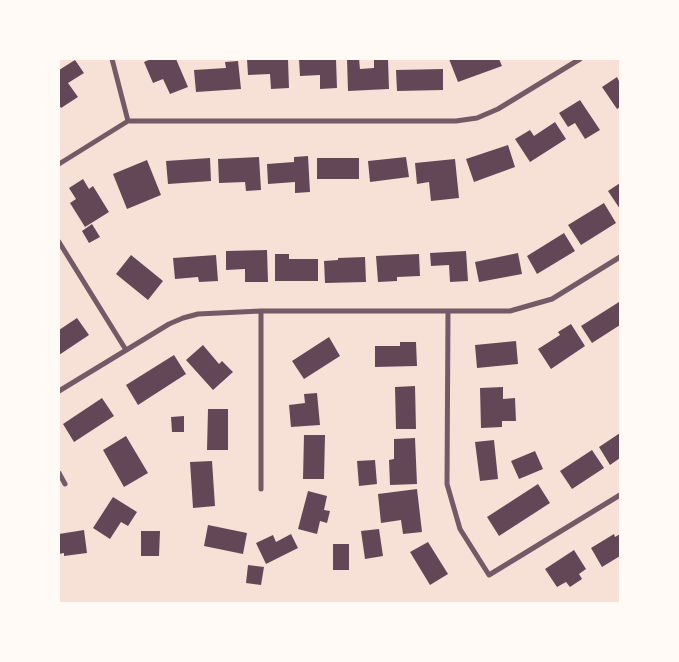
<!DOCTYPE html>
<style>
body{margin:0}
#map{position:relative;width:679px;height:662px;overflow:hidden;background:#f7e1d7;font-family:Quicksand,sans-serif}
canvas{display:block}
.frame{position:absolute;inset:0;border:60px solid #fffaf5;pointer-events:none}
</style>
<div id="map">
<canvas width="679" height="662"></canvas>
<div class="frame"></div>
</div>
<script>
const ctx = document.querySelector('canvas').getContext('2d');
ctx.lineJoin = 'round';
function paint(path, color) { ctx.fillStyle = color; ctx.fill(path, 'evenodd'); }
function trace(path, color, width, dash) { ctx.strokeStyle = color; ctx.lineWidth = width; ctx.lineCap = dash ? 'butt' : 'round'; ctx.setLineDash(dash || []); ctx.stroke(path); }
paint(new Path2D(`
 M 151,59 L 176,59 L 188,87 L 170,94 L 163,79 L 153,83 L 144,62 Z
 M 247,59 L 288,59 L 289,88 L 271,89 L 270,74 L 248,75 Z
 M 299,59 L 336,59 L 337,88 L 320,89 L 320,75 L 300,76 Z
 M 347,59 L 359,59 L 360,69 L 374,68 L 374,59 L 388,59 L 389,89 L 348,91 Z
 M 449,59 L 499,59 L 502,66 L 458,82 Z
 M 75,60 L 84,73 L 68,83 L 78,97 L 61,108 L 59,105 L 59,70 Z
 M 238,61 L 241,89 L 196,92 L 194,70 L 226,68 L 225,62 Z
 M 443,69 L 443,90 L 397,91 L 396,70 Z
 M 617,77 L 620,83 L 620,107 L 617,109 L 602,87 Z
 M 580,100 L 600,130 L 585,139 L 575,123 L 568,127 L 559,113 Z
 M 555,122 L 566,139 L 530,162 L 515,139 L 530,130 L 534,136 Z
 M 508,145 L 515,167 L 474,182 L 466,159 Z
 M 308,156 L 310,192 L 295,193 L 295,182 L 268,184 L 267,164 L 294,162 L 294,157 Z
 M 259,157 L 261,190 L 246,191 L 245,182 L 219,183 L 218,159 Z
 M 406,157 L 409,177 L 370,182 L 368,161 Z
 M 210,158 L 211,181 L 168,184 L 166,161 Z
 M 317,158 L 359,158 L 359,179 L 317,179 Z
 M 455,159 L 459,198 L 431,201 L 429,182 L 417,184 L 415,163 Z
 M 147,160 L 161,195 L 127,209 L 113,174 Z
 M 83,179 L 89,189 L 93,186 L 109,212 L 85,227 L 70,203 L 76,199 L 69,188 Z
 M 620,183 L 620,209 L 608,191 Z
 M 604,203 L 616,223 L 581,245 L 568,225 Z
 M 92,224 L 100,237 L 89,243 L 82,231 Z
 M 564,233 L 575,251 L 537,274 L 527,256 Z
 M 267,250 L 268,282 L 245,282 L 245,269 L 226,270 L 226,251 Z
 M 466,251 L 468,281 L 450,282 L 449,265 L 431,266 L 430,253 Z
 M 518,253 L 522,274 L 479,282 L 475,262 Z
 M 275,254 L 289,254 L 289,259 L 318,259 L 318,281 L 275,281 Z
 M 419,254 L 420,276 L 397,277 L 397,281 L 378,282 L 376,256 Z
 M 131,255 L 163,281 L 148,300 L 116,274 Z
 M 216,255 L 218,281 L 199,282 L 198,277 L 175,279 L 173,258 Z
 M 365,257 L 366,282 L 325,283 L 324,261 L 338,260 L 338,258 Z
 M 619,302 L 620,305 L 620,325 L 592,343 L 581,326 Z
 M 77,318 L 89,335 L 59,355 L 59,330 Z
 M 571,324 L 585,346 L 551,369 L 538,349 L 560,335 L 558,332 Z
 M 329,337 L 340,356 L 304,379 L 292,361 Z
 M 516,341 L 518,364 L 477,368 L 475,345 Z
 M 400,342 L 416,342 L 417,366 L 375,367 L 375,346 L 400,346 Z
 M 203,345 L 219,364 L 222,361 L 233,372 L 213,390 L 186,360 Z
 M 174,355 L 186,374 L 138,405 L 126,385 Z
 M 415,386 L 416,429 L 396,429 L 395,387 Z
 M 503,387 L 503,399 L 515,398 L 516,421 L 502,421 L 502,427 L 481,428 L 480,388 Z
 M 317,393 L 320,425 L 291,427 L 289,405 L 305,403 L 304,394 Z
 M 102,398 L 114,416 L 74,442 L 63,424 Z
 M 208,409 L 228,409 L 228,450 L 207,450 Z
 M 184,416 L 184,432 L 172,432 L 171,417 Z
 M 620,433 L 620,458 L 610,465 L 599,447 Z
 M 304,435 L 325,435 L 324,479 L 303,479 Z
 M 126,436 L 148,473 L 124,487 L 103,450 Z
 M 415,438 L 417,484 L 390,485 L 389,460 L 394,459 L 394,439 Z
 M 494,440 L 498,479 L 480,481 L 475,442 Z
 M 592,450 L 604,468 L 572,489 L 560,471 Z
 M 535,451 L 543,469 L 519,479 L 511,461 Z
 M 375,460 L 377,484 L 359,486 L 357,461 Z
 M 212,461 L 215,506 L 193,508 L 190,462 Z
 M 538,484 L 550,503 L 499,536 L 487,517 Z
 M 417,489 L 422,532 L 403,534 L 401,520 L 381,523 L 378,494 Z
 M 308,491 L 327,496 L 324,510 L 330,511 L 327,523 L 320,521 L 317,534 L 298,529 Z
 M 113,497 L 137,512 L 128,526 L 121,522 L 110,539 L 93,528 Z
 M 208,525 L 247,533 L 243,554 L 204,546 Z
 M 379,529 L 383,556 L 365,559 L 361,531 Z
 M 84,530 L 87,553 L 64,556 L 64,553 L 59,554 L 59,534 Z
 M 141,531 L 160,531 L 159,556 L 141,556 Z
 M 291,534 L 298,548 L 266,564 L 256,543 L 273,535 L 276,542 Z
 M 614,534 L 615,537 L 620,534 L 620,556 L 602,567 L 591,548 Z
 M 428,542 L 448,574 L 430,585 L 410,552 Z
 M 333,544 L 349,544 L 349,570 L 333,570 Z
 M 574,550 L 586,569 L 579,574 L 582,579 L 570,587 L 566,582 L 557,587 L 545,569 Z
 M 248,565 L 264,567 L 261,585 L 246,583 Z`), '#644757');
trace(new Path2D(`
 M 112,59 L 128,121
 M 59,164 L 128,121 L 456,121 L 477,118 L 498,109 L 580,59
 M 59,242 L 126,350
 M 448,311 L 447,484 L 460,529 L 489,575 L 620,495
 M 59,391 L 169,324 L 183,318 L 198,314 L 261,311 L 510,311 L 552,299 L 620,257
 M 59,473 L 65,484
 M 261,489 L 261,311`), '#755966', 5);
</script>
